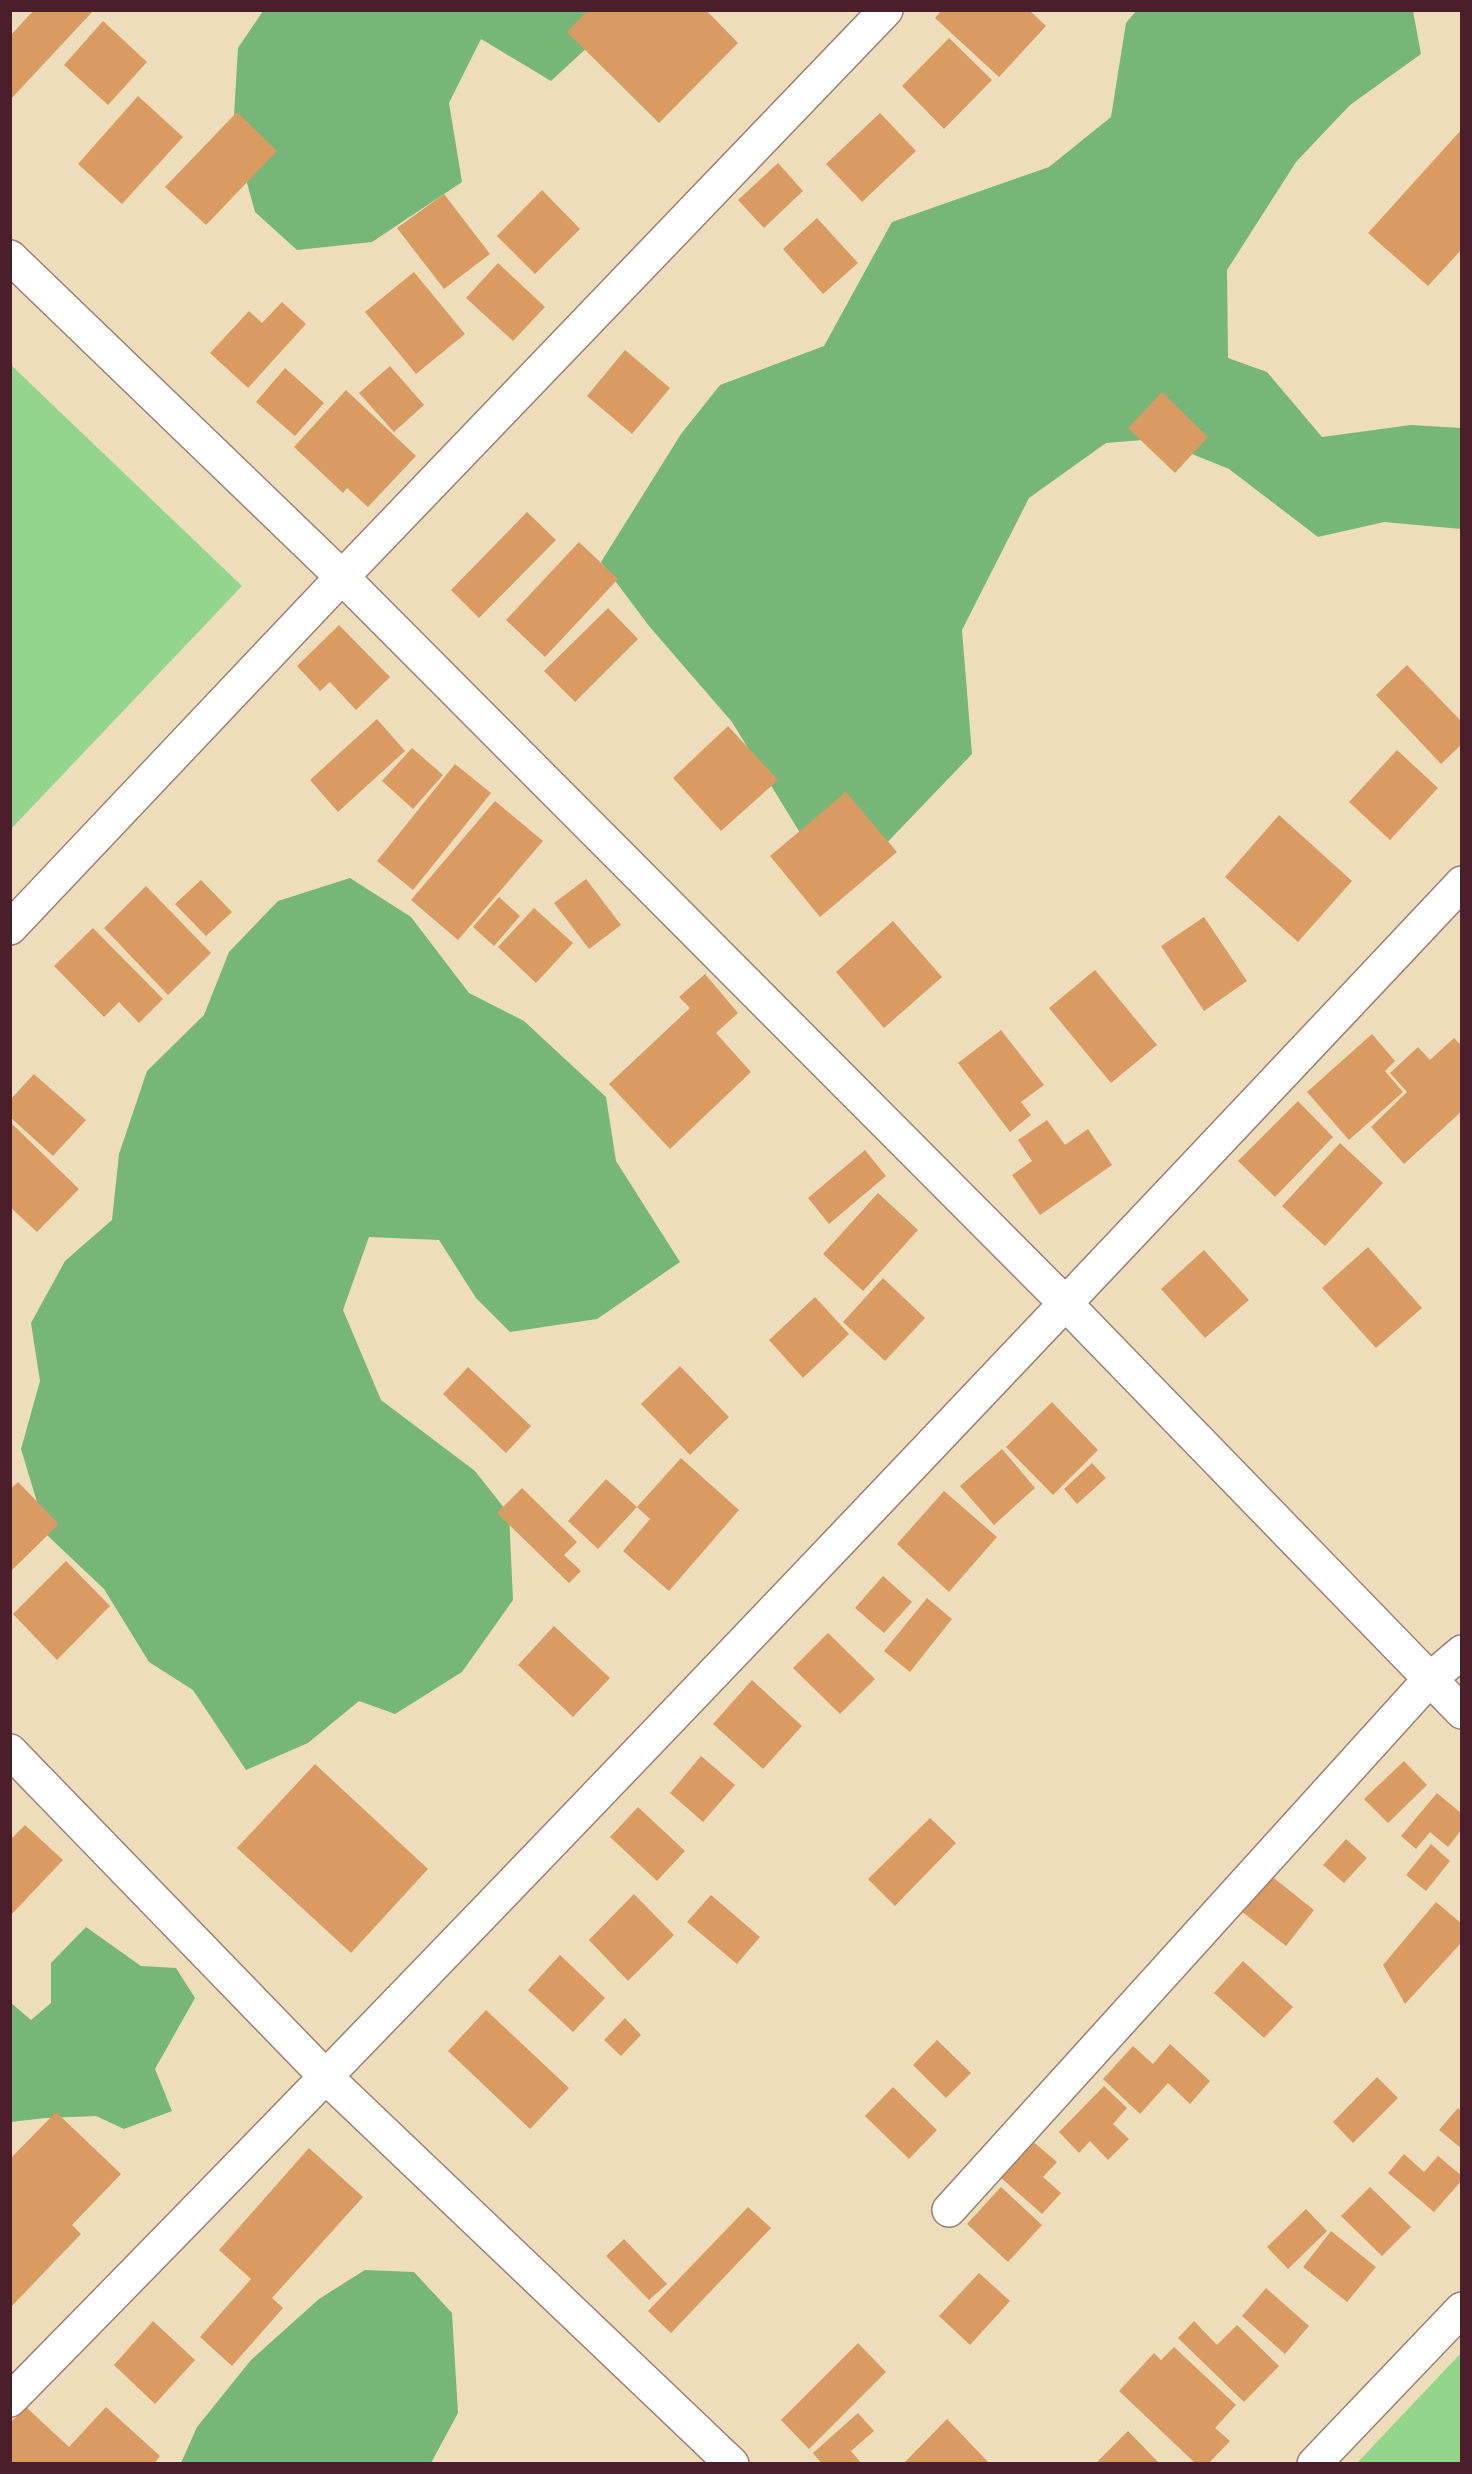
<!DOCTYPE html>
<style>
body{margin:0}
#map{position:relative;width:1472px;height:2474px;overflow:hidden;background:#edb;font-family:"Gentium Book Plus",serif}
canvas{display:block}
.frame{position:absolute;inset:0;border:12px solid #4a1f2b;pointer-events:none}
</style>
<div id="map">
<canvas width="1472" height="2474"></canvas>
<div class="frame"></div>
</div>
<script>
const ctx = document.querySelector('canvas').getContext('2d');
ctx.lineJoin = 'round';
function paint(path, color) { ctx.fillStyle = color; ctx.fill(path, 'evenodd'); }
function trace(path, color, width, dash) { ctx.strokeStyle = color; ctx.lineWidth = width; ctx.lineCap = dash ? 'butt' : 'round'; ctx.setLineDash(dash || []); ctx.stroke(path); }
paint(new Path2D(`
 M 11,365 L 242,586 L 11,829 L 10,829 Z
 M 1461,2353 L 1461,2463 L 1357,2463 Z`), '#93d58d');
paint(new Path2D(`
 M 263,11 L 623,11 L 604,32 L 551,81 L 481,39 L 449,103 L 462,182 L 372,242 L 297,250 L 255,212 L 233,132 L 238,48 Z
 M 1136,11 L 1413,11 L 1421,54 L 1350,105 L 1296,162 L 1227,270 L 1228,358 L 1267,372 L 1322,437 L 1411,425 L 1461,428 L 1461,529 L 1384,522 L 1318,537 L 1229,469 L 1155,439 L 1106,443 L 1029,498 L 962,630 L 972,754 L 878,852 L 802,836 L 732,722 L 649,626 L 601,562 L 681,434 L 720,385 L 824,346 L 892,222 L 1049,167 L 1111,117 L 1126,23 Z
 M 350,878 L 411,917 L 469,993 L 524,1021 L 606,1097 L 616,1161 L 680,1262 L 597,1319 L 510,1332 L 476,1298 L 439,1240 L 369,1237 L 343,1310 L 381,1400 L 475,1471 L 509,1514 L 513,1600 L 462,1672 L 395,1714 L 359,1701 L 308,1743 L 246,1770 L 193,1690 L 149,1662 L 104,1589 L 47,1535 L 21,1449 L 40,1381 L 31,1323 L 65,1261 L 112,1220 L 119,1154 L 147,1071 L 204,1015 L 229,952 L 278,901 Z
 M 86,1927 L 141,1966 L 176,1968 L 195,1998 L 155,2069 L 172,2111 L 124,2129 L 96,2116 L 45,2118 L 11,2122 L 10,2002 L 31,2020 L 51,2003 L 51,1963 Z
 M 365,2270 L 414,2272 L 452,2313 L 458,2413 L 431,2463 L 181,2463 L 197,2427 L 251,2360 L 319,2299 Z`), '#76b678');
paint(new Path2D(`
 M 34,10 L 94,10 L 10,100 L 10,36 Z
 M 588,10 L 706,10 L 738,43 L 659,123 L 567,32 Z
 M 942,10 L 1029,10 L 1046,26 L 999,77 L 935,18 Z
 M 103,21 L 147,62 L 108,105 L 64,65 Z
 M 949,38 L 992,80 L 944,129 L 902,86 Z
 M 138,96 L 183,137 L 122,204 L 78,164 Z
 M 237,112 L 277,151 L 206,225 L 165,187 Z
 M 880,113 L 916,151 L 862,202 L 826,164 Z
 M 1462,129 L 1462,249 L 1428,286 L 1368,233 Z
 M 778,163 L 803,191 L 764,228 L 738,200 Z
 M 542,190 L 580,229 L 535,274 L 497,236 Z
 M 444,194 L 490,254 L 444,289 L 397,228 Z
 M 817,218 L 858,263 L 823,294 L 783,249 Z
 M 498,263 L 545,307 L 513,341 L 466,298 Z
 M 414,272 L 465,334 L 416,374 L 365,312 Z
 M 282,302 L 306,324 L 248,388 L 210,353 L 249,311 L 262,323 Z
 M 625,350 L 670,388 L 632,434 L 587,396 Z
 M 390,366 L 424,405 L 394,432 L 359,393 Z
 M 285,368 L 324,403 L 295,436 L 256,402 Z
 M 346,390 L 416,456 L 368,507 L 347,488 L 343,493 L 294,447 Z
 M 1162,392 L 1208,437 L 1175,473 L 1128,428 Z
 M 527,512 L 556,540 L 479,618 L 451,590 Z
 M 579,542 L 618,579 L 545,657 L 506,620 Z
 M 608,608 L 638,639 L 575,702 L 544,671 Z
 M 339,625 L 390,677 L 356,710 L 330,682 L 320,691 L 297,666 Z
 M 1407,665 L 1462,722 L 1462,744 L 1441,764 L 1376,695 Z
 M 377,719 L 405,751 L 338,812 L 310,780 Z
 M 728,726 L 778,780 L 721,831 L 673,778 Z
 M 412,748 L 443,775 L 413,809 L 382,781 Z
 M 1397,750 L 1438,788 L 1390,840 L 1349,802 Z
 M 455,764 L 491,793 L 413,890 L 377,861 Z
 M 846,792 L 897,852 L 820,917 L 770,856 Z
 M 495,801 L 543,841 L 458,940 L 411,900 Z
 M 1279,815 L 1352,881 L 1298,942 L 1225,877 Z
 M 586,879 L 621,925 L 589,949 L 554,903 Z
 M 201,880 L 232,912 L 206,936 L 175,904 Z
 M 146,886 L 211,953 L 168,995 L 104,928 Z
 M 499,897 L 520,916 L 494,946 L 473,927 Z
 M 534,908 L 573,943 L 536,983 L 498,947 Z
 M 1204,917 L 1247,981 L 1204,1011 L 1161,946 Z
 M 893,921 L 942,977 L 884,1028 L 836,972 Z
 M 93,928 L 163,999 L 139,1023 L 119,1002 L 104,1017 L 54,966 Z
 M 1095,970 L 1157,1045 L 1111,1083 L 1049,1008 Z
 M 705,974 L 738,1013 L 716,1033 L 751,1072 L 670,1149 L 609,1084 L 690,1008 L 679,997 Z
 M 1001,1030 L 1044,1085 L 1021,1102 L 1031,1115 L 1010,1132 L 958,1063 Z
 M 1372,1034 L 1395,1061 L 1385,1071 L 1403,1092 L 1349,1140 L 1307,1092 Z
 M 1454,1038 L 1462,1046 L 1462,1111 L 1404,1164 L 1371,1127 L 1407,1092 L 1390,1073 L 1418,1047 L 1430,1060 Z
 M 34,1074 L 86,1120 L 53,1156 L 10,1117 L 10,1100 Z
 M 1298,1101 L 1333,1137 L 1275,1197 L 1238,1161 Z
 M 1047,1120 L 1065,1145 L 1088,1129 L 1112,1165 L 1040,1215 L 1012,1175 L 1032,1161 L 1018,1140 Z
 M 10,1122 L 79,1189 L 37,1232 L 10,1207 Z
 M 1340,1143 L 1383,1183 L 1325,1246 L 1282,1206 Z
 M 865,1150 L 886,1176 L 829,1224 L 808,1198 Z
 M 878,1193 L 918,1230 L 863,1291 L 823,1254 Z
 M 1368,1247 L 1422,1308 L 1376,1348 L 1322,1288 Z
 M 1204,1250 L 1249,1300 L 1205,1338 L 1161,1289 Z
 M 883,1278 L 925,1318 L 885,1361 L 843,1322 Z
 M 815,1297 L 849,1334 L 803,1378 L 769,1340 Z
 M 680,1366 L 729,1417 L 690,1455 L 641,1404 Z
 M 468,1367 L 531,1426 L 506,1453 L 443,1394 Z
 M 1052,1402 L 1098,1450 L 1053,1495 L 1006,1447 Z
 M 1002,1449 L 1035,1488 L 994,1525 L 960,1486 Z
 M 681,1458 L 739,1510 L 669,1591 L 623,1551 L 650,1519 L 637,1507 Z
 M 1092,1463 L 1106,1478 L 1077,1504 L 1064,1489 Z
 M 606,1479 L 637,1507 L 598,1549 L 568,1521 Z
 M 18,1482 L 59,1524 L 10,1572 L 10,1489 Z
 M 522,1488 L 577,1542 L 564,1555 L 581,1571 L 569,1583 L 497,1513 Z
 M 944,1491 L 997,1537 L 949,1592 L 897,1544 Z
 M 66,1561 L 110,1606 L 57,1660 L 13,1614 Z
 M 883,1576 L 912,1602 L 884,1633 L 855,1608 Z
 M 927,1598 L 952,1619 L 910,1672 L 884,1651 Z
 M 554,1626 L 610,1678 L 573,1717 L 518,1665 Z
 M 828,1633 L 875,1679 L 840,1714 L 793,1668 Z
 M 752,1680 L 802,1726 L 763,1769 L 713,1724 Z
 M 701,1756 L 735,1785 L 703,1822 L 670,1793 Z
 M 1404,1761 L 1427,1785 L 1388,1823 L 1364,1799 Z
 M 315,1764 L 428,1869 L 351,1953 L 237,1848 Z
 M 1437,1793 L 1462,1814 L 1462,1829 L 1448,1847 L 1430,1832 L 1416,1849 L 1401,1836 Z
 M 638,1807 L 685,1851 L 657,1881 L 610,1837 Z
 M 930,1818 L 956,1843 L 895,1906 L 868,1879 Z
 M 25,1825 L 63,1860 L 10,1916 L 10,1840 Z
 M 1346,1839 L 1367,1858 L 1344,1883 L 1323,1865 Z
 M 1431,1844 L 1450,1861 L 1426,1891 L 1406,1875 Z
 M 1270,1875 L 1314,1910 L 1286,1946 L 1241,1911 Z
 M 634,1894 L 674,1935 L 628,1981 L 589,1940 Z
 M 711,1895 L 760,1937 L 737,1964 L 687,1922 Z
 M 1436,1902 L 1462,1924 L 1462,1942 L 1405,2004 L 1383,1965 Z
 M 560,1955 L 605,1998 L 573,2032 L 528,1990 Z
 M 1243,1961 L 1293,2007 L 1264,2038 L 1214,1993 Z
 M 486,2010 L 569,2088 L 530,2129 L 448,2051 Z
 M 625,2018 L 641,2035 L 621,2056 L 604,2040 Z
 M 937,2040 L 971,2073 L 946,2098 L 913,2065 Z
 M 1170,2044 L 1210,2081 L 1190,2104 L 1168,2083 L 1140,2114 L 1103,2079 L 1133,2046 L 1153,2064 Z
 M 1377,2077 L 1398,2098 L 1353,2143 L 1333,2122 Z
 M 1104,2086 L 1127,2108 L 1113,2124 L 1129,2139 L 1108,2160 L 1090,2141 L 1079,2153 L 1059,2132 Z
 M 893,2087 L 937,2130 L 909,2159 L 865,2116 Z
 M 1458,2108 L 1462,2112 L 1462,2149 L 1439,2130 Z
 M 56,2112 L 121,2174 L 72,2225 L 81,2234 L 10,2308 L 10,2159 Z
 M 1030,2139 L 1057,2162 L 1043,2177 L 1061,2193 L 1042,2214 L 999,2176 Z
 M 309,2148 L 363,2197 L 272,2298 L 283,2308 L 232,2366 L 200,2337 L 251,2279 L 219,2250 Z
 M 1404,2154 L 1424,2172 L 1438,2156 L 1462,2176 L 1462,2180 L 1434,2212 L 1388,2173 Z
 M 1001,2187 L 1042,2225 L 1008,2262 L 967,2224 Z
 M 1370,2187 L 1411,2227 L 1382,2256 L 1341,2216 Z
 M 748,2207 L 771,2228 L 671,2333 L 648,2311 Z
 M 1306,2209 L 1327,2231 L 1288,2269 L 1267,2247 Z
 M 1331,2231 L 1376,2267 L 1347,2302 L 1303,2267 Z
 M 624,2239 L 667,2284 L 649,2300 L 606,2256 Z
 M 979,2273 L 1010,2301 L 970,2345 L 939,2316 Z
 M 1266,2288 L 1309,2326 L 1285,2354 L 1242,2316 Z
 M 153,2321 L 195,2360 L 155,2404 L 114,2365 Z
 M 1194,2321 L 1217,2345 L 1237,2325 L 1279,2366 L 1244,2402 L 1178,2338 Z
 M 858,2343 L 886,2372 L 809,2449 L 781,2420 Z
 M 1174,2347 L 1236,2405 L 1215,2428 L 1230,2441 L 1208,2464 L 1196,2464 L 1119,2391 L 1154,2353 L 1161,2360 Z
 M 26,2407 L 69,2447 L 106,2407 L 160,2456 L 154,2464 L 10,2464 L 10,2423 Z
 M 858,2413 L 874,2431 L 851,2451 L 862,2464 L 822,2464 L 813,2453 Z
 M 947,2419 L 990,2464 L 903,2464 Z
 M 1128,2431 L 1160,2464 L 1100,2464 L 1098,2461 Z`), '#da9b62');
const minor = new Path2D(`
 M 10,257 L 342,577 L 1066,1304 L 1462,1712
 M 10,928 L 342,577 L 886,10
 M 10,1751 L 327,2078 L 732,2464
 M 949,2210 L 1429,1680 L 1462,1652
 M 10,2400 C 501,1901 982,1393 1462,883
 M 1314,2464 L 1462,2309`);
trace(minor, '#9c7e73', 36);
trace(minor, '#fff', 33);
</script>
